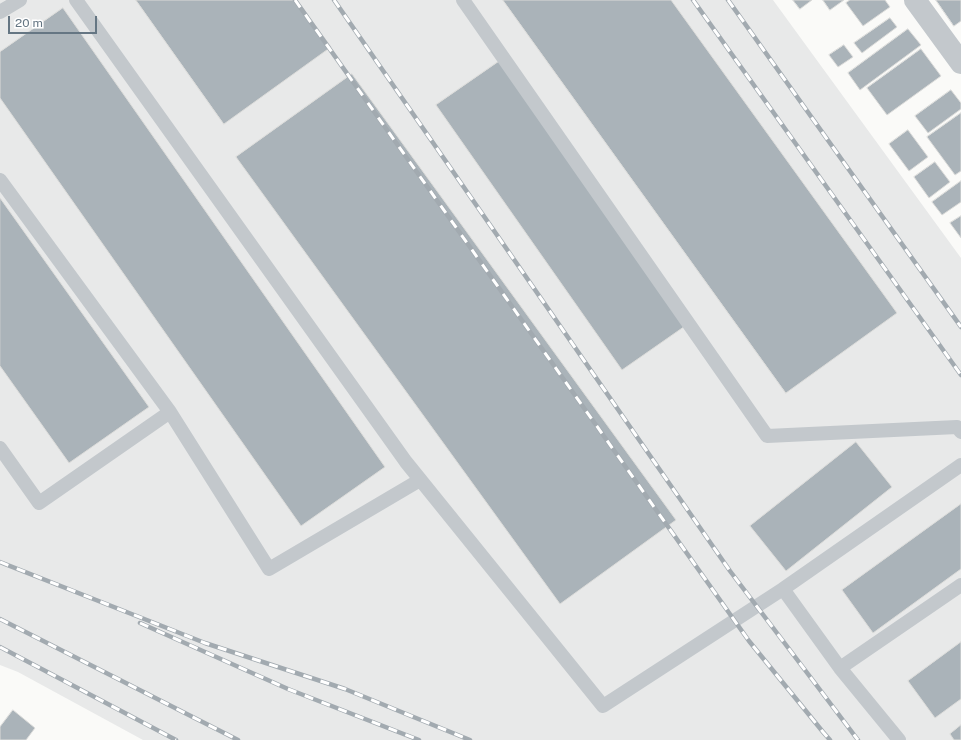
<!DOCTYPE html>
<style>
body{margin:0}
#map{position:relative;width:961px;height:740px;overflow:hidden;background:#fafaf8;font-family:"Public Sans",sans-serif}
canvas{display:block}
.scale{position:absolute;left:8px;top:16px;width:89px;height:18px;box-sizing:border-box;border:2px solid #657683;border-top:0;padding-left:5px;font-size:12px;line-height:14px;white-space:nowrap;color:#657683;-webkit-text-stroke:3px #fff;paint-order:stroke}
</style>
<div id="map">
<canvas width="961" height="740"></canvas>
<div class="scale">20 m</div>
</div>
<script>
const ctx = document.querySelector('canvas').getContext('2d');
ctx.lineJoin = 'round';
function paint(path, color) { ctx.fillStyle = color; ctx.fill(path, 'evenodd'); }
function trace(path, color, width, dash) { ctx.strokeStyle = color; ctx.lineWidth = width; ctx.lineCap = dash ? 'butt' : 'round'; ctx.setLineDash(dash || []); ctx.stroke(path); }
paint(new Path2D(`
 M 0,0 L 773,0 L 961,258 L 961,740 L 143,740 L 18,672 L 0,665 Z`), '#e8e9e9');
const building = new Path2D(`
 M 136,0 L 297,0 L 331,47 L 224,124 Z
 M 503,0 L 671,0 L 897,313 L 786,393 Z
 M 793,0 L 812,0 L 800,9 Z
 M 823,0 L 844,0 L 830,10 Z
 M 850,0 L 885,0 L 890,7 L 863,26 L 846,3 Z
 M 936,0 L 961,0 L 961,21 L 954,26 Z
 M 63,8 L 385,467 L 301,526 L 0,98 L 0,52 Z
 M 890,18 L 897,27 L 862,53 L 854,43 Z
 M 908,29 L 921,45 L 860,90 L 848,73 Z
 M 844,45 L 853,57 L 838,67 L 829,55 Z
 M 921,49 L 941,76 L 887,115 L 867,88 Z
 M 501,60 L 688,324 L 622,370 L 436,105 Z
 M 352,74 L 676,520 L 560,604 L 236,157 Z
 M 951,90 L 961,103 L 961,109 L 928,133 L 915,116 Z
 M 961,113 L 961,171 L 955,175 L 927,137 Z
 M 908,130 L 928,157 L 909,171 L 889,144 Z
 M 935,162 L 950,182 L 929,198 L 914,177 Z
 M 961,181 L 961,202 L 942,215 L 932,202 Z
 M 0,198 L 149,407 L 69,463 L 0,366 Z
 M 961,216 L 961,238 L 950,223 Z
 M 856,442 L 892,487 L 786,571 L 750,526 Z
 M 961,504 L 961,569 L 873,633 L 842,590 Z
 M 961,642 L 961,699 L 935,718 L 908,681 Z
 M 13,710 L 35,728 L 26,740 L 0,740 L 0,727 Z
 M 961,725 L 961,740 L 954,740 L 950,734 Z`);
paint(building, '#aab3b9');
trace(building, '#dcdcda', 1);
trace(new Path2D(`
 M 76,0 L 406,462 L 603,706 L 783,589
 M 463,0 L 767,436 L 957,427 L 961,432
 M 0,12 L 20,0
 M 0,180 L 170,412
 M 0,448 L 39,503 L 170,412 L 269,569 L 420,480
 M 961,465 L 783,589 L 840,668 L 961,585
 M 840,668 L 899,740`), '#c3c8cc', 14);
trace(new Path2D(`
 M 915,0 L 961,63`), '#c3c8cc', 22);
const rail = new Path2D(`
 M 295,0 L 749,641 L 823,732 L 830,740
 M 334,0 L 730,571 L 858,740
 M 693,0 L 961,375
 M 728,0 L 961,327
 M 0,562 L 205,643 L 345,689 L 470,740
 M 0,619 L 238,740
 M 140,623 L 288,689 L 419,740
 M 0,647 L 176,740`);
trace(rail, '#a2aab0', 4.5);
trace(rail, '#fff', 3, [9]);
</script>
